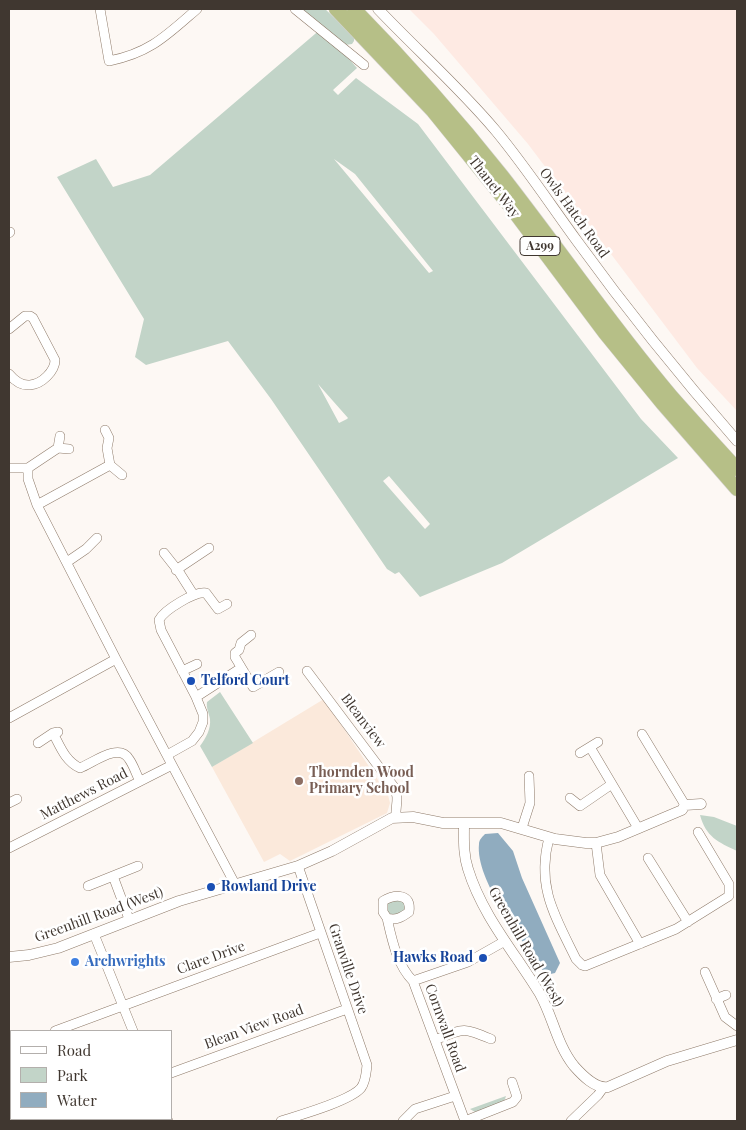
<!DOCTYPE html>
<style>
body{margin:0}
#map{position:relative;width:746px;height:1130px;overflow:hidden;background:#fdf8f4;font-family:"Playfair Display",serif}
canvas{display:block}
.frame{position:absolute;inset:0;border:10px solid #403730;pointer-events:none}
.legend{position:absolute;left:10px;top:1030px;width:162px;height:90px;box-sizing:border-box;background:#fff;border:1px solid #b3afac;margin:0;padding:6px 9px;list-style:none;font-size:15px;color:#403730}
.legend li{display:flex;align-items:center;gap:10px;height:25px}
.legend b{width:25px;border:1px solid #b3afac}
</style>
<div id="map">
<canvas width="746" height="1130"></canvas>
<div class="frame"></div>
<ul class="legend">
<li><b style="height:6px;background:#fff"></b>Road</li>
<li><b style="height:14px;background:#c2d4c8"></b>Park</li>
<li><b style="height:14px;background:#90acbf"></b>Water</li>
</ul>
</div>
<script>
const ctx = document.querySelector('canvas').getContext('2d');
ctx.lineJoin = 'round';
function paint(path, color) { ctx.fillStyle = color; ctx.fill(path, 'evenodd'); }
function trace(path, color, width, dash) { ctx.strokeStyle = color; ctx.lineWidth = width; ctx.lineCap = dash ? 'butt' : 'round'; ctx.setLineDash(dash || []); ctx.stroke(path); }
function write(font, color, halo, rows, align = 'center') {
  ctx.font = font + ' "Playfair Display",serif'; ctx.lineWidth = 5; ctx.setLineDash([]); ctx.textBaseline = 'middle'; ctx.strokeStyle = halo; ctx.fillStyle = color; for (const [text, x, y, turn = 0] of rows) {
    ctx.save(); ctx.translate(x, y); ctx.rotate((+turn || 0) * Math.PI / 180); ctx.textAlign = isNaN(turn) ? turn : align; if (halo) ctx.strokeText(text, 0, 0); ctx.fillText(text, 0, 0); ctx.restore();
  }
}
paint(new Path2D(`
 M 324,699 L 388,795 L 390,803 L 387,813 L 290,861 L 280,854 L 264,862 L 212,767 Z`), '#fbe9db');
paint(new Path2D(`
 M 409,9 L 737,9 L 737,411 L 697,368 L 528,144 L 434,34 Z`), '#feeae3');
paint(new Path2D(`
 M 300,9 L 325,9 L 354,36 L 354,41 L 352,44 L 345,45 Z
 M 322,28 L 357,68 L 333,90 L 338,95 L 356,78 L 418,124 L 641,419 L 678,458 L 502,563 L 420,597 L 399,572 L 395,574 L 387,569 L 271,399 L 228,341 L 146,365 L 135,357 L 144,319 L 57,177 L 96,159 L 113,187 L 150,175 ZM 334,159 L 355,174 L 433,271 L 429,273 ZM 318,384 L 348,418 L 347,419 L 339,423 ZM 389,476 L 430,524 L 425,529 L 383,481 Z
 M 220,692 L 253,743 L 212,767 L 200,746 C 206,738 211,729 210,719 C 209,713 206,708 207,702 Z
 M 700,815 L 714,817 L 737,826 L 737,851 C 718,842 706,837 700,815 Z
 M 401,896 L 409,912 L 387,918 L 383,901 Z
 M 506,1096 L 504,1102 L 475,1112 L 470,1109 Z`), '#c2d4c8');
paint(new Path2D(`
 M 498,833 L 513,851 L 522,878 L 560,963 L 555,973 L 546,975 L 543,971 C 523,941 475,880 479,844 C 479,840 482,837 485,834 Z`), '#90acbf');
const minor = new Path2D(`
 M 100,9 L 109,61 C 150,53 167,35 197,9
 M 295,9 L 364,65
 M 9,233 L 10,232
 M 9,329 L 25,316 L 30,316 L 33,318 L 55,360 C 55,371 42,384 30,385 C 21,386 14,380 9,374
 M 58,448 L 69,449
 M 110,465 L 122,475
 M 9,468 L 28,468 L 58,448 L 60,436
 M 28,468 L 28,479 L 37,505 L 116,659 L 236,886
 M 37,505 L 110,465 L 107,448 L 109,438 L 105,430
 M 164,553 L 179,572 L 193,594
 M 67,562 L 86,549 L 97,538
 M 176,570 L 209,548
 M 251,635 L 241,643 L 239,650 L 235,653 L 235,657 L 253,687 L 279,672
 M 182,671 L 197,664
 M 307,671 L 394,787 C 400,798 395,806 396,817
 M 196,697 L 241,668
 M 9,718 L 116,659
 M 53,733 C 60,746 65,761 80,768 C 93,763 119,742 129,759 C 134,766 136,774 140,781
 M 642,734 L 685,805
 M 38,743 L 53,733 L 58,732
 M 590,747 L 638,828
 M 580,753 L 598,742
 M 167,755 L 192,741 L 199,732 L 203,722 L 203,714 L 196,697 L 161,630 L 159,620 C 164,610 195,591 206,593 L 218,609 L 227,604
 M 570,798 L 580,806 L 612,784
 M 9,803 L 17,799
 M 522,828 L 530,803 L 529,776
 M 549,838 C 536,887 555,916 576,959 L 582,965 L 585,966 L 676,929 L 729,896 L 729,884 L 698,832
 M 596,843 L 600,875 L 640,944
 M 9,848 L 172,765
 M 648,858 L 688,922
 M 113,876 L 129,919
 M 88,886 L 138,866
 M 387,918 C 396,921 402,917 409,912 C 412,893 395,894 383,901 L 383,912 L 387,918 C 392,940 397,965 413,981 L 465,1121
 M 94,934 L 133,1031
 M 705,972 L 725,1017 L 737,1026
 M 413,981 L 468,962 L 505,941
 M 716,999 L 726,995
 M 55,1031 L 320,933
 M 435,1040 C 464,1028 462,1027 491,1039
 M 9,1049 L 11,1048
 M 171,1073 L 347,1009
 M 167,1119 L 168,1121
 M 27,1121 L 33,1119
 M 281,1121 C 300,1115 350,1101 361,1088 C 366,1081 366,1073 367,1065 L 298,866
 M 403,1121 L 415,1109 L 455,1096
 M 465,1121 L 513,1102 L 517,1097 L 512,1082
 M 571,1121 L 598,1095 L 603,1088`);
const tertiary = new Path2D(`
 M 378,9 C 417,50 460,88 496,131 C 525,166 550,204 577,241 C 627,310 681,377 737,441
 M 464,823 C 464,839 463,854 468,869 C 482,915 515,953 540,994 C 553,1017 557,1045 574,1066 C 582,1075 595,1089 608,1087 L 667,1061 L 737,1040
 M 9,957 L 29,955 L 58,948 L 179,901 L 298,866 L 332,851 L 392,818 L 413,817 L 443,823 L 501,823 L 555,839 L 586,843 L 596,843 L 618,837 L 682,810 L 685,805 L 701,804`);
const trunk = new Path2D(`
 M 336,9 L 433,111 L 510,206 L 605,333 L 663,404 L 737,489
 M 354,9 C 406,62 456,118 502,176 C 559,249 611,325 671,396 C 693,421 715,445 737,469`);
trace(minor, '#8e7a69', 10);
trace(tertiary, '#8e7a69', 11);
trace(trunk, '#d5d3d1', 15);
trace(minor, '#fff', 9);
trace(tertiary, '#fff', 10);
trace(trunk, '#b6bf87', 14);
for (const [x, y, r, color] of [
 [191,681,5,"#1a4fb4"],
 [299,781,5,"#8d6e63"],
 [211,887,5,"#1a4fb4"],
 [483,958,5,"#1a4fb4"],
 [75,962,5,"#3f7fe0"]
]) { const dot = new Path2D(); dot.arc(x, y, r, 0, 2 * Math.PI); ctx.fillStyle = color; ctx.fill(dot); trace(dot, '#fff', 2); }
for (const [x, y, w] of [
 [540,246,40]
]) { const box = new Path2D(); box.roundRect(x - w / 2, y - 9.5, w, 19, 4); ctx.fillStyle = '#fff'; ctx.fill(box); trace(box, '#403730', 1); }
write('bold 12px', '#403730', null, [
 ["A299",540,246]
]);
write('14px', '#403730', '#fff', [
 ["Thanet Way",494,187,52],
 ["Owls Hatch Road",574,213,54],
 ["Bleanview",363,721,53],
 ["Matthews Road",84,794,-27],
 ["Greenhill Road (West)",99,915,-20],
 ["Greenhill Road (West)",526,947,60],
 ["Clare Drive",211,958,-20],
 ["Granville Drive",348,969,71],
 ["Blean View Road",254,1027,-20],
 ["Cornwall Road",445,1028,70]
]);
write('bold 14px', '#164399', '#fff', [
 ["Telford Court",201,681],
 ["Rowland Drive",221,887],
 ["Hawks Road",473,958,"right"]
], 'left');
write('bold 14px', '#785e54', '#fff', [
 ["Thornden Wood",309,773],
 ["Primary School",309,789]
], 'left');
write('bold 14px', '#366cbe', '#fff', [
 ["Archwrights",85,962]
], 'left');
</script>
